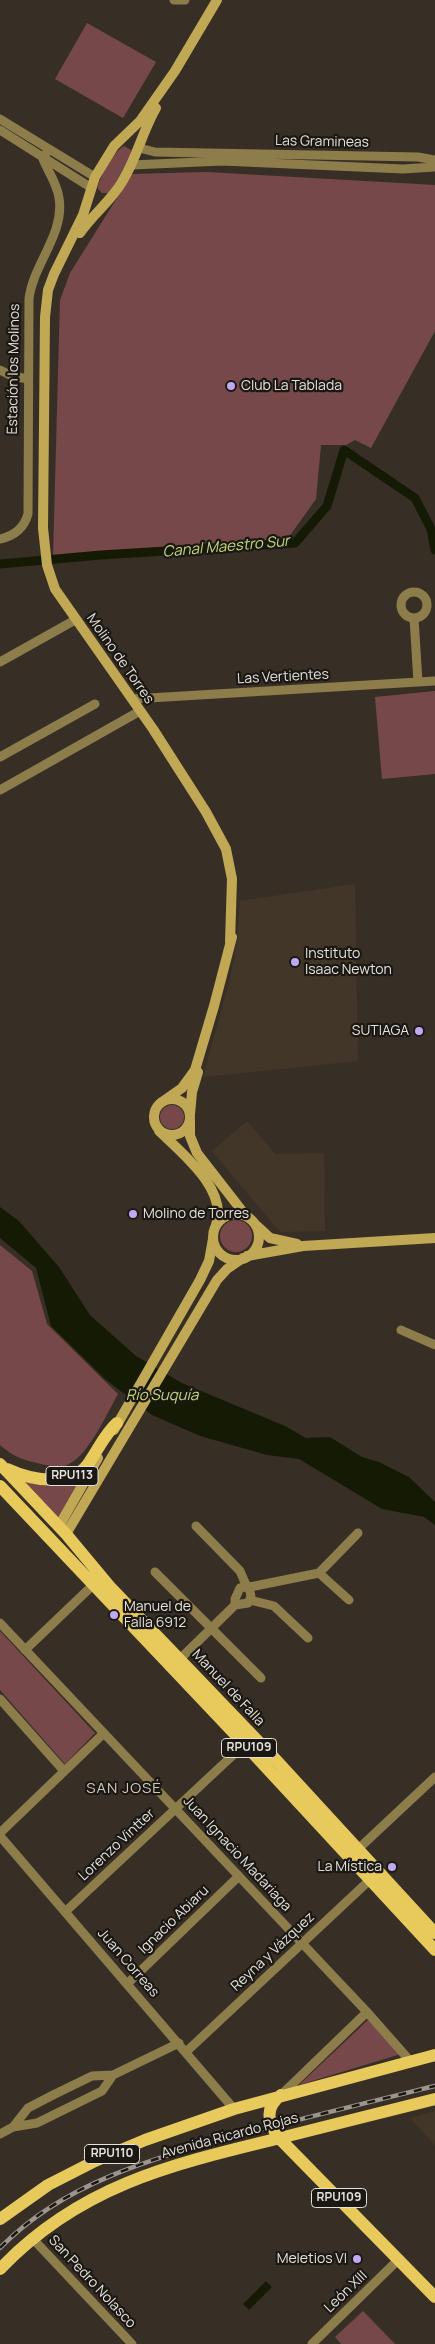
<!DOCTYPE html>
<meta charset="utf-8">
<style>
body{margin:0}
canvas{display:block;background:#372f26}
</style>
<canvas width="435" height="2344"></canvas>
<script>
const ctx = document.querySelector('canvas').getContext('2d');
ctx.lineJoin = 'round';
function paint(path, color) { ctx.fillStyle = color; ctx.fill(path, 'evenodd'); }
function trace(path, color, width, dash) { ctx.strokeStyle = color; ctx.lineWidth = width; ctx.lineCap = dash ? 'butt' : 'round'; ctx.setLineDash(dash || []); ctx.stroke(path); }
function write(font, color, halo, rows, align = 'center') {
  ctx.font = font + ' Manrope,sans-serif'; ctx.lineWidth = 4.5; ctx.setLineDash([]); ctx.textBaseline = 'middle'; ctx.strokeStyle = halo; ctx.fillStyle = color; for (const [text, x, y, turn = 0] of rows) {
    ctx.save(); ctx.translate(x, y); ctx.rotate((+turn || 0) * Math.PI / 180); ctx.textAlign = isNaN(turn) ? turn : align; if (halo) ctx.strokeText(text, 0, 0); ctx.fillText(text, 0, 0); ctx.restore();
  }
}
paint(new Path2D(`
 M 355,884 L 358,1061 L 203,1077 L 229,983 L 237,942 L 240,901 Z
 M 247,1121 L 275,1154 L 324,1153 L 325,1231 L 280,1232 L 212,1151 Z
 M 435,2111 L 435,2145 L 410,2118 Z`), '#423628');
paint(new Path2D(`
 M 87,23 L 156,62 L 123,118 L 55,79 Z
 M 124,146 L 131,150 L 132,157 L 109,193 L 102,193 L 98,189 C 97,180 116,149 124,146 Z
 M 207,172 L 435,185 L 435,331 L 371,448 L 355,440 L 346,445 L 321,445 L 316,499 L 286,541 L 179,550 L 53,557 L 60,300 L 70,273 L 132,174 Z
 M 435,691 L 435,774 L 382,779 L 375,697 Z
 M160 1117a12 12 0 1 1 24 0a12 12 0 1 1-24 0Z
 M220 1236a16 16 0 1 1 32 0a16 16 0 1 1-32 0Z
 M 0,1245 L 32,1271 L 47,1324 L 118,1394 C 107,1413 88,1457 67,1465 C 58,1469 46,1465 37,1463 C 20,1459 13,1456 0,1445 Z
 M 84,1477 L 59,1519 L 20,1479 C 41,1482 64,1489 84,1477 Z
 M 0,1631 L 95,1733 L 65,1764 L 0,1690 Z
 M 369,2019 L 401,2054 L 299,2085 Z
 M 363,2311 L 395,2344 L 341,2344 L 335,2337 Z`), '#76484a');
paint(new Path2D(`
 M 0,1207 L 19,1221 L 59,1267 L 90,1315 L 136,1356 L 182,1383 L 285,1426 L 306,1438 L 330,1437 L 362,1457 L 379,1462 L 409,1477 L 435,1502 L 435,1525 L 424,1517 L 382,1509 L 299,1459 L 267,1455 L 200,1436 L 152,1415 L 105,1379 L 51,1326 L 36,1268 L 0,1238 Z
 M 266,2281 L 272,2287 L 249,2310 L 243,2304 Z`), '#151a05');
trace(new Path2D(`
 M 0,564 L 101,555 L 295,543 L 327,506 L 344,450 L 415,498 L 431,529 L 435,550`), '#151a05', 9);
trace(new Path2D(`
 M 174,0 L 185,0
 M 0,119 L 95,177
 M 0,130 L 90,187
 M 139,148 L 155,152 L 418,157 L 435,160
 M 132,165 L 222,161 L 403,169 L 435,167
 M 0,370 L 12,376 L 28,379
 M 0,539 C 14,536 24,528 28,514 L 29,299 C 33,264 65,234 59,198 C 57,183 48,172 43,159 L 48,150
 M401 605a13 13 0 1 1 26 0a13 13 0 1 1-26 0Z
 M 414,618 L 418,682
 M 0,662 L 75,620
 M 132,699 L 435,681
 M 0,757 L 95,704
 M 0,790 L 140,711
 M 401,1330 L 435,1345
 M 196,1526 L 240,1571 L 246,1585
 M 155,1572 L 261,1678
 M 319,1573 L 349,1600
 M 250,1587 L 319,1573 L 358,1533
 M 250,1600 L 274,1606 L 308,1638
 M 0,1623 L 367,2012 L 411,2062
 M 25,1650 L 93,1585
 M 180,1659 L 235,1605 L 248,1603 L 251,1597 L 249,1586 L 240,1588 L 235,1599 L 235,1605
 M 0,1699 L 64,1771
 M 0,1833 L 103,1734
 M 0,1836 L 234,2109
 M 355,1852 L 435,1777
 M 65,1912 L 247,1742
 M 127,1984 L 239,1876
 M 186,2052 L 374,1876
 M 281,2095 L 367,2012
 M 13,2127 L 28,2108 L 53,2095 L 92,2076 L 113,2075 L 179,2043
 M 0,2134 L 13,2127 L 37,2123 L 102,2091 L 113,2075
 M 33,2239 L 132,2344
 M 312,2344 L 399,2259`), '#8c7d4b', 9);
trace(new Path2D(`
 M 217,0 L 175,71 L 140,121 L 114,146 L 95,177 L 83,215 L 54,274 L 48,290 L 45,317 L 43,528 L 47,565 L 55,589 L 153,729 L 206,812 L 226,849 L 232,879 L 230,942
 M 80,233 C 93,214 111,201 122,182 C 137,158 142,132 156,108
 M154 1117a18 18 0 1 1 36 0a18 18 0 1 1-36 0Z
 M 162,1102 L 182,1088 L 195,1070 L 214,1006 L 232,937
 M 190,1114 L 192,1092 L 198,1072
 M 190,1120 L 190,1136 L 197,1153 L 246,1216
 M 159,1131 C 183,1154 228,1190 216,1225
 M213 1237a23 23 0 1 1 46 0a23 23 0 1 1-46 0Z
 M 257,1226 L 270,1238 L 297,1244
 M 247,1256 L 303,1246 L 435,1238
 M 114,1430 L 200,1280 L 209,1261 L 213,1239
 M 59,1526 L 98,1458
 M 66,1534 L 217,1280 L 227,1269 L 243,1258`), '#c0a855', 10);
trace(new Path2D(`
 M 0,1464 L 66,1534 L 111,1588 L 275,1759 L 435,1933
 M 7,1469 C 31,1480 70,1488 88,1464 C 98,1450 104,1435 117,1423
 M 0,1486 L 251,1751 L 435,1950
 M 281,2095 C 264,2108 268,2123 279,2138 L 435,2297
 M 0,2219 L 48,2185 L 95,2161 L 145,2140 L 234,2109 L 435,2055
 M 0,2269 C 80,2185 173,2164 280,2138 C 332,2125 383,2112 435,2099`), '#e8c95b', 12);
const rail = new Path2D(`
 M 0,2248 C 67,2179 162,2156 251,2132 C 312,2116 374,2101 435,2086`);
trace(rail, '#9b958e', 4.5);
trace(rail, '#1b1814', 2.5, [8]);
for (const [x, y, r, color] of [
 [231,386,5,"#c1a8f3"],
 [295,962,5,"#c1a8f3"],
 [419,1031,5,"#c1a8f3"],
 [133,1214,5,"#c1a8f3"],
 [114,1615,5,"#c1a8f3"],
 [392,1867,5,"#c1a8f3"],
 [357,2259,5,"#c1a8f3"]
]) { const dot = new Path2D(); dot.arc(x, y, r, 0, 2 * Math.PI); ctx.fillStyle = color; ctx.fill(dot); trace(dot, '#1b1814', 2); }
for (const [x, y, w] of [
 [72,1476,52],
 [249,1748,55],
 [112,2154,55],
 [339,2198,55]
]) { const box = new Path2D(); box.roundRect(x - w / 2, y - 9.5, w, 19, 4); ctx.fillStyle = '#1b1814'; ctx.fill(box); trace(box, '#e5e0da', 1); }
write('bold 12px', '#e5e0da', null, [
 ["RPU113",72,1476],
 ["RPU109",249,1748],
 ["RPU110",112,2154],
 ["RPU109",339,2198]
]);
write('14px', '#e5e0da', '#1b1814', [
 ["Las Gramineas",322,142,1],
 ["Estación los Molinos",14,369,-89],
 ["Molino de Torres",120,659,55],
 ["Las Vertientes",283,677,-3],
 ["Manuel de Falla",228,1688,47],
 ["Lorenzo Vintter",117,1845,-43],
 ["Juan Ignacio Madariaga",237,1854,47],
 ["Ignacio Abiaru",174,1920,-44],
 ["Reyna y Vázquez",273,1952,-43],
 ["Juan Correas",128,1963,49],
 ["Avenida Ricardo Rojas",230,2136,-15],
 ["San Pedro Nolasco",92,2282,47],
 ["León XIII",346,2292,-44]
]);
write('14px', '#e5e0da', '#1b1814', [
 ["Club La Tablada",241,386],
 ["Instituto",305,954],
 ["Isaac Newton",305,970],
 ["SUTIAGA",409,1031,"right"],
 ["Molino de Torres",143,1214],
 ["Manuel de",124,1607],
 ["Falla 6912",124,1623],
 ["La Mística",382,1867,"right"],
 ["Meletios VI",347,2259,"right"]
], 'left');
write('italic 15px', '#c3d976', '#1b1814', [
 ["Canal Maestro Sur",226,547,-5],
 ["Río Suquía",162,1396]
]);
ctx.letterSpacing = '1px';
write('15px', '#d2c7bd', '#1b1814', [
 ["SAN JOSÉ",124,1789]
]);
ctx.letterSpacing = '0px';
</script>
